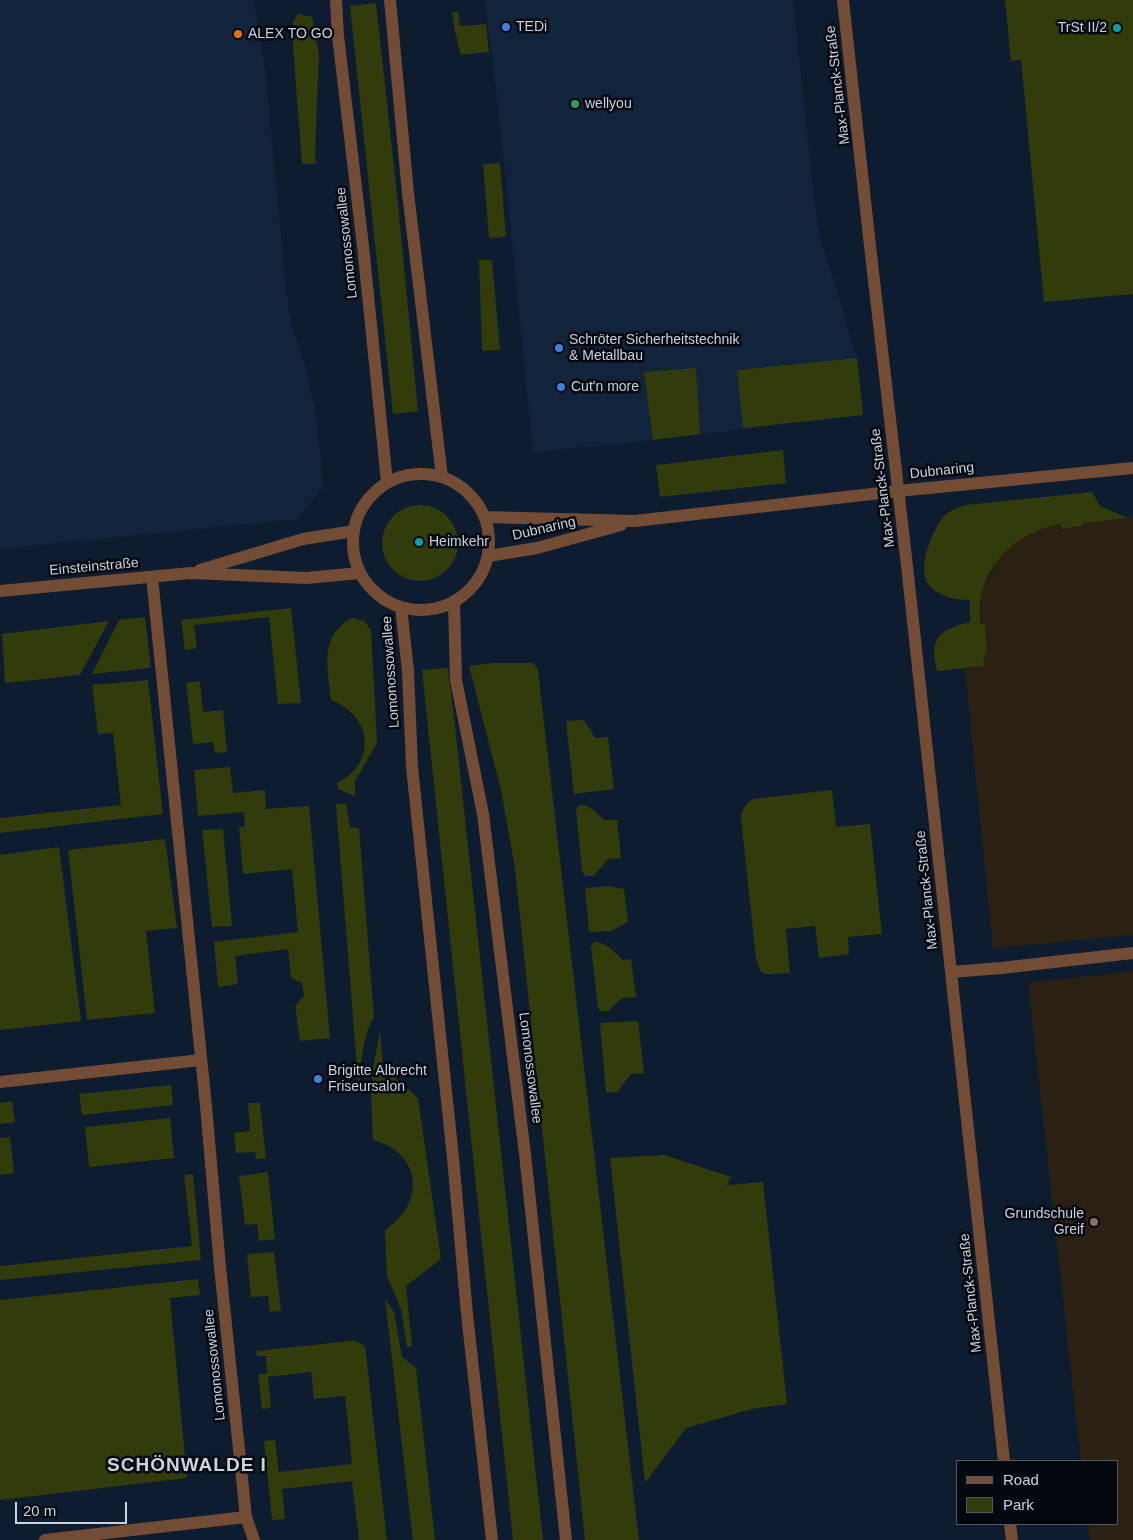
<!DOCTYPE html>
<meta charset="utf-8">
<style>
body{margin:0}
#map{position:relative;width:1133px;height:1540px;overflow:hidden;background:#0e1c2f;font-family:Helvetica,sans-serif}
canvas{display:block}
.legend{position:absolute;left:956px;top:1460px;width:162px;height:65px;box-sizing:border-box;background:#03070e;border:1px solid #525862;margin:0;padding:6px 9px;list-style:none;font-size:15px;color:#c9d2df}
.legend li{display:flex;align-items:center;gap:10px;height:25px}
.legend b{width:25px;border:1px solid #525862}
.scale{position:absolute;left:15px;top:1502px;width:112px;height:22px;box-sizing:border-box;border:2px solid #c9d2df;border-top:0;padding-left:6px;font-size:15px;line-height:18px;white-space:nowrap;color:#c9d2df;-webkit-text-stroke:4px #03070e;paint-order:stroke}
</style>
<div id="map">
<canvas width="1133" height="1540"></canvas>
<ul class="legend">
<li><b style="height:6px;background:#724c35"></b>Road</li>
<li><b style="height:14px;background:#313c0a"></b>Park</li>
</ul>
<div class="scale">20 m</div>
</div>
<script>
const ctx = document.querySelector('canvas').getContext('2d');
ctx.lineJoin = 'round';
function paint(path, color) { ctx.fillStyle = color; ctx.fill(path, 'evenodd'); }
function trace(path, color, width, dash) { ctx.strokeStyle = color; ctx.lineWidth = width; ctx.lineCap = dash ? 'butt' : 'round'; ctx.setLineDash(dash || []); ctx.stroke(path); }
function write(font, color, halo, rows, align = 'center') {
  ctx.font = font + ' Helvetica,sans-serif'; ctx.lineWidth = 5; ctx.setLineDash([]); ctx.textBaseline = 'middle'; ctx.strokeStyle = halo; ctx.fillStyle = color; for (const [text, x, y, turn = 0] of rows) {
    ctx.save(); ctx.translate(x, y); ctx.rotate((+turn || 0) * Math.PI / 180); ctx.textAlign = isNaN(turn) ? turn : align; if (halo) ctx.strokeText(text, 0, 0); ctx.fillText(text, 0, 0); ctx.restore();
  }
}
paint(new Path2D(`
 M 0,0 L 254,0 L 265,67 L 286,291 L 291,322 L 307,371 L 316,415 L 323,487 L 297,519 L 0,549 Z
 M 485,0 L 793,0 L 817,226 L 857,358 L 863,415 L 653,440 L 533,452 L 501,133 Z`), '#12243c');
paint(new Path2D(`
 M 1133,517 L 1133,935 L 993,948 L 965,669 L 985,666 L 983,655 L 987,654 L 985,624 L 980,625 L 981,598 L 984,586 L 997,561 L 1009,548 L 1026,535 L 1047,527 L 1061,524 L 1062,529 L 1081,526 L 1081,523 Z
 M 1133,971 L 1133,1540 L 1090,1540 L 1088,1524 L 1117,1524 L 1117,1461 L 1081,1461 L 1028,983 Z`), '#2b2112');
paint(new Path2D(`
 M 1005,0 L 1133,0 L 1133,294 L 1044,302 L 1021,60 L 1011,61 Z
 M 376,3 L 397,194 L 418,411 L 393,414 L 350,6 Z
 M 458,11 L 460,26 L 486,24 L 489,52 L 461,55 L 454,27 L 452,12 Z
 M 298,14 L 312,17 L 319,54 L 315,155 L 316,164 L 302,164 L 293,47 L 293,22 Z
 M 500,163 L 506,237 L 489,238 L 483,164 Z
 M 479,260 L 492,260 L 500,350 L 482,351 Z
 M 857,358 L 863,415 L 743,428 L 737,370 Z
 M 696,368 L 700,434 L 653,440 L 644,372 Z
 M 783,450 L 786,483 L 660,497 L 656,465 Z
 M 1092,492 L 1100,506 L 1128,518 L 1082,523 L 1082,526 L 1062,529 L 1061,524 C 1022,531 989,557 981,597 C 979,606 980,615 980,624 L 985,624 L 987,654 L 983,655 L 985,666 L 937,671 C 928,638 939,630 970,622 L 970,600 C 955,600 932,595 926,580 C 919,562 933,529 945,515 C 951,510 958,507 966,505 Z
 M382 543a38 38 0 1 1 76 0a38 38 0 1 1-76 0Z
 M 291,608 L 301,703 L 278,704 L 269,617 L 194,625 L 197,648 L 185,650 L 181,620 Z
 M 145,617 L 151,668 L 92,674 L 119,620 Z
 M 352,618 L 364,621 L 371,630 L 377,743 L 355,781 L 355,796 L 338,789 L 337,783 C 378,763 372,715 331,700 C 328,668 318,636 352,618 Z
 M 109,621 L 80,675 L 5,683 L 2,634 Z
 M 493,663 L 532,663 L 536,666 L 538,671 L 639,1540 L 585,1540 L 515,869 L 501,790 L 469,666 Z
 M 448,668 L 456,735 L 543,1540 L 513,1540 L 422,670 Z
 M 148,680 L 163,814 L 0,833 L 0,818 L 121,805 L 113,733 L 98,734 L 92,685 Z
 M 200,681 L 203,712 L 223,710 L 227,752 L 215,753 L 213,742 L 193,744 L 186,683 Z
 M 584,720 L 595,738 L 608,737 L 614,789 L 574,794 L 566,721 Z
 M 230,767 L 233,793 L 265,790 L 266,809 L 309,806 L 330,1038 L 300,1041 L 295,1006 L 304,996 L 302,983 L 291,978 L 288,949 L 235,956 L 238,984 L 218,987 L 214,942 L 298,932 L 292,869 L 243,874 L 239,827 L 245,826 L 244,812 L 198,816 L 194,770 Z
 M 832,790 L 836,827 L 870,824 L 882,934 L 848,937 L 849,954 L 819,958 L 815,926 L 786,929 L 790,973 L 771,974 L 765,974 L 760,971 L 756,958 L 741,819 C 742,809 745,804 753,799 Z
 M 336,804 L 346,804 L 350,827 L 359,828 L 374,1017 C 361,1040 361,1067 359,1093 Z
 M 580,805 C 591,805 596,813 604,820 L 617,820 L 621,858 L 608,859 L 594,876 L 585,876 L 582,871 L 576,809 Z
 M 223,829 L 232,926 L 212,927 L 202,830 Z
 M 165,839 L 177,928 L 146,931 L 155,1013 L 87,1020 L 68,850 Z
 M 59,847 L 81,1021 L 0,1030 L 0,855 Z
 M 609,886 L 624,889 L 628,922 L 611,931 L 589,932 L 585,888 Z
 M 595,942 C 608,943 614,952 623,960 L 631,959 L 636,997 L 622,998 L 608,1011 L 601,1011 L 598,1008 L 591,946 Z
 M 638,1021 L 644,1073 L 631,1074 L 617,1092 L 606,1093 L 600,1023 Z
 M 380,1030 L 383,1067 L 418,1098 L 441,1259 L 406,1286 L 412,1346 L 407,1347 L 401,1309 L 387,1276 L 385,1230 C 426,1203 422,1153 373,1140 L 371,1099 L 373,1068 Z
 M 171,1085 L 173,1105 L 82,1115 L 79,1094 Z
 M 12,1101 L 15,1122 L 0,1124 L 0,1103 Z
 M 248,1103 L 260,1103 L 266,1158 L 256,1159 L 255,1152 L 236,1153 L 234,1133 L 250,1131 Z
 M 170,1118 L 174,1158 L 89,1167 L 85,1127 Z
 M 10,1137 L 14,1173 L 0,1175 L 0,1138 Z
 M 664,1155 L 731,1177 L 727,1185 L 763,1182 L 787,1404 L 752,1409 L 686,1428 L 645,1483 L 610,1158 Z
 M 268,1172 L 275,1239 L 259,1241 L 257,1224 L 245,1225 L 239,1176 Z
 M 193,1174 L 201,1260 L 0,1280 L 0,1266 L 192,1246 L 184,1175 Z
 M 274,1252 L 281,1311 L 270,1312 L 268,1296 L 251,1297 L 247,1254 Z
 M 198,1279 L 200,1295 L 170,1298 L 187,1478 L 0,1500 L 0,1300 Z
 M 385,1299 L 394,1312 L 402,1357 L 416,1368 L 435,1540 L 413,1540 Z
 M 349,1341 L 356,1341 L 365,1346 L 387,1540 L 359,1540 L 352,1481 L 282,1489 L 285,1519 L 272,1520 L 264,1441 L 275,1440 L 279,1472 L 352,1464 L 345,1396 L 314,1399 L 311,1372 L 268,1377 L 271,1408 L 262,1409 L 258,1374 L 267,1374 L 266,1356 L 257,1356 L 256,1351 Z`), '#313c0a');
trace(new Path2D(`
 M 336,0 L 338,36 L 363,246 L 387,482
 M 390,0 L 408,193 L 442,477
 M 843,0 L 870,246 L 907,566 L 1004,1461
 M353 542a68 68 0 1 1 136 0a68 68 0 1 1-136 0Z
 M 485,517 L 635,521 L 898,491 L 1133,468
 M 488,556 L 537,548 L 621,525
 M 200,570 L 303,539 L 354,531
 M 152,577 L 206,1106 L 220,1267 L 246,1517 L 254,1540
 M 0,591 L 191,573 L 306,578 L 360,573
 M 454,601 L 456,680 L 483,814 L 525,1154 L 566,1540
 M 401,607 L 408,671 L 412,767 L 453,1158 L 467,1314 L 492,1540
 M 951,972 L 1001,968 L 1133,953
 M 0,1082 L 201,1060
 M 1010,1524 L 1012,1540
 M 45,1540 L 246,1517`), '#724c35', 12);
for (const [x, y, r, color] of [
 [506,27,5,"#3f7fe0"],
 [1117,28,5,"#0f9aa8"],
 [238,34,5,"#e8710a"],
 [575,104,5,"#2e9e5b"],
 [559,348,5,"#3f7fe0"],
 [561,387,5,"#3f7fe0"],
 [419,542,5,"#0f9aa8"],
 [318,1079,5,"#3f7fe0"],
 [1094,1222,5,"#8d6e63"]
]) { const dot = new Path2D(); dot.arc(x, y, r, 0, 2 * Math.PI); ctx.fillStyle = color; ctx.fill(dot); trace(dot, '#03070e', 2); }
write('14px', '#c9d2df', '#03070e', [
 ["TEDi",516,27],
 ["TrSt II/2",1107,28,"right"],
 ["ALEX TO GO",248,34],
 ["wellyou",585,104],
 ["Schröter Sicherheitstechnik",569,340],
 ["& Metallbau",569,356],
 ["Cut'n more",571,387],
 ["Heimkehr",429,542],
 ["Brigitte Albrecht",328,1071],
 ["Friseursalon",328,1087],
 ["Grundschule",1084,1214,"right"],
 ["Greif",1084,1230,"right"]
], 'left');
write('14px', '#c9d2df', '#03070e', [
 ["Max-Planck-Straße",838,85,-97],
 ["Lomonossowallee",347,243,-96],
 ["Dubnaring",942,471,-6],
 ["Max-Planck-Straße",883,488,-97],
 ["Dubnaring",544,529,-13],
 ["Einsteinstraße",94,567,-5],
 ["Lomonossowallee",391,672,-94],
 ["Max-Planck-Straße",927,890,-96],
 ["Lomonossowallee",530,1068,83],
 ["Max-Planck-Straße",971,1293,-96],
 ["Lomonossowallee",215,1365,-96]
]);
ctx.letterSpacing = '1px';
write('bold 19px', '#c9d2df', '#03070e', [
 ["SCHÖNWALDE I",187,1466]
]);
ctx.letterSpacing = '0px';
</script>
